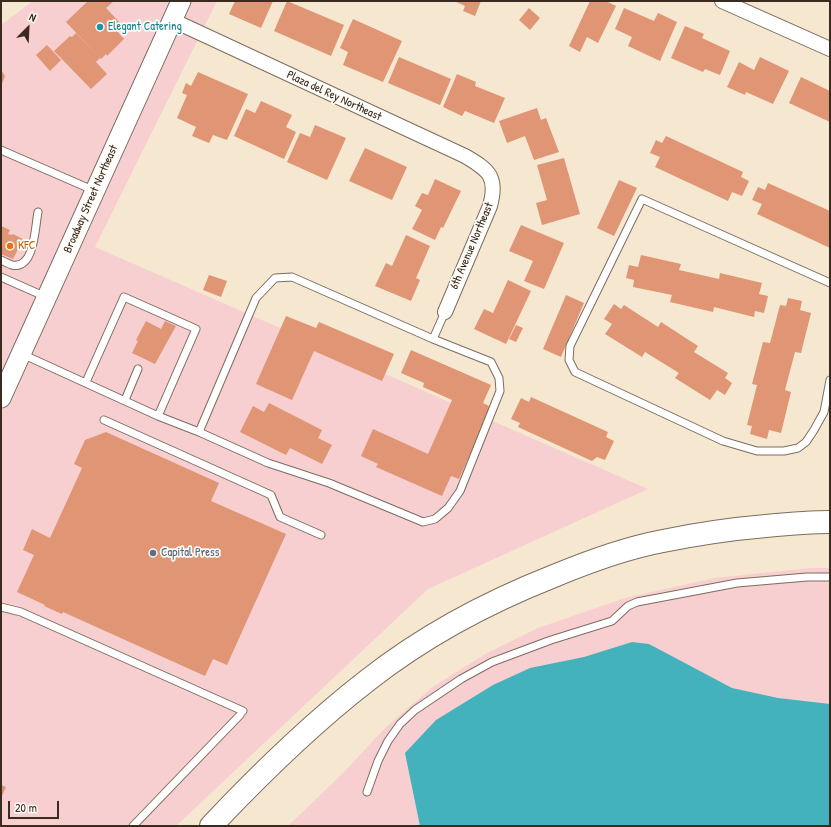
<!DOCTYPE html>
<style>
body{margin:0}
#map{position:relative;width:831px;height:827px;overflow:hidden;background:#f6e7d1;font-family:"Patrick Hand",sans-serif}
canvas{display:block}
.frame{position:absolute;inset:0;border:2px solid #3b2a1e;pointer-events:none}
.north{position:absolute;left:8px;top:8px;width:40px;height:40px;-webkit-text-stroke:3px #fdfcf7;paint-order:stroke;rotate:24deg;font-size:11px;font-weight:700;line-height:16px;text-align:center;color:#3b2a1e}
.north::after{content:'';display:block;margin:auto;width:14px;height:18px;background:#3b2a1e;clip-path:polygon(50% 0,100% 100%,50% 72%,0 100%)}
.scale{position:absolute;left:8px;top:801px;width:51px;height:18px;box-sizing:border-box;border:2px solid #3b2a1e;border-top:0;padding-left:5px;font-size:12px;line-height:14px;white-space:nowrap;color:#3b2a1e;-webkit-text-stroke:3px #fdfcf7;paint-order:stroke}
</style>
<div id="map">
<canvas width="831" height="827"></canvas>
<div class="frame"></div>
<div class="north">N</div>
<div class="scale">20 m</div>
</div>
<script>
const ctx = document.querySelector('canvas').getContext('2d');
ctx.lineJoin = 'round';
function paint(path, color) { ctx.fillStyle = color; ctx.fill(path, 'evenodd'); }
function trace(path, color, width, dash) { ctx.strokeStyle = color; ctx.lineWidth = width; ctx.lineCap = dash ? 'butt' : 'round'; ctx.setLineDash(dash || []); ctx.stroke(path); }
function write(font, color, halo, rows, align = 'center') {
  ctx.font = font + ' "Patrick Hand",sans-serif'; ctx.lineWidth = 3.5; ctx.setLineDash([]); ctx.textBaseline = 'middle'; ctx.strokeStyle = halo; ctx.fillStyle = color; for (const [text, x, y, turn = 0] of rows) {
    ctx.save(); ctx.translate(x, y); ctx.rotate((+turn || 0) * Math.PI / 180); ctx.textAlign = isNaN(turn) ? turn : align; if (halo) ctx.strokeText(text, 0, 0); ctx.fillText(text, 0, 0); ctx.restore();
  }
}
paint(new Path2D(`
 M 33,1 L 217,1 L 95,247 L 648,489 L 428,589 L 176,826 L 1,826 L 1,25 Z
 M 811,568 L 830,568 L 830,826 L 288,826 L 343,773 L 386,727 L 434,686 L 487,653 L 538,628 L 625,598 L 714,578 Z`), '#f7cfd1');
paint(new Path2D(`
 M 632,642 L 649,644 L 732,688 L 778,698 L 830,704 L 830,826 L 420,826 L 405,753 L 436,720 L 493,685 L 530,668 L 584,657 Z`), '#43b2bd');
paint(new Path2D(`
 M 88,1 L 114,1 L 106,8 L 122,25 L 116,30 L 124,39 L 107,56 L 106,54 L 101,59 L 66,22 Z
 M 235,1 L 273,1 L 261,28 L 229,14 Z
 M 287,1 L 344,25 L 331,56 L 274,31 Z
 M 454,1 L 481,1 L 475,16 L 463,11 L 465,6 Z
 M 590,1 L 606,1 L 616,6 L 598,43 L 587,37 L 580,52 L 569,46 Z
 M 529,8 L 540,18 L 530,30 L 519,20 Z
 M 624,8 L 654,21 L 658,13 L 677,22 L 660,61 L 628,46 L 632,37 L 615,29 Z
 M 353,19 L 402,41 L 383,82 L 343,65 L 348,52 L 340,48 Z
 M 685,26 L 704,34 L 702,38 L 730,51 L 720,75 L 705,69 L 703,72 L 671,58 Z
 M 76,33 L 100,58 L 96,62 L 107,74 L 91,89 L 54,51 L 70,36 L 72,37 Z
 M 47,45 L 61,60 L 50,71 L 36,55 Z
 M 399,57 L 451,79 L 440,105 L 388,83 Z
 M 760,57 L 789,71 L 773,104 L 746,92 L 745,95 L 727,87 L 739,62 L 754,70 Z
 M 1,70 L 5,76 L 1,86 Z
 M 198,72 L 248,94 L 227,140 L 213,135 L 209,143 L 192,136 L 196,127 L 177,118 L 187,95 L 182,93 L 186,83 L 191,86 Z
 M 457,74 L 476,82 L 475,86 L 505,98 L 494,123 L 465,111 L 462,116 L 443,107 Z
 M 801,77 L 830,91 L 830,122 L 789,103 Z
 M 261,101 L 292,115 L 286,127 L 296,132 L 284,159 L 234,136 L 246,109 L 255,113 Z
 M 537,108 L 541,120 L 546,118 L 559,152 L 534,160 L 525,136 L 507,143 L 499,121 Z
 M 315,125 L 346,138 L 327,180 L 287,162 L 300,133 L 310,137 Z
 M 666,136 L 743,172 L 741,177 L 749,181 L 742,196 L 732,192 L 728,201 L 655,167 L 660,157 L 650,153 L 656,140 L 662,143 Z
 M 365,148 L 407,167 L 392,200 L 349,181 Z
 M 564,158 L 580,214 L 542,225 L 536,203 L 547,200 L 537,165 Z
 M 435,179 L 461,191 L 443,228 L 441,227 L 435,240 L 412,229 L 422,210 L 415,206 L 422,193 L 428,195 Z
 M 619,180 L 637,188 L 614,236 L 597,228 Z
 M 768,183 L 830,211 L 830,248 L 757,214 L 762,204 L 752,200 L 758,187 L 765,190 Z
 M 521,225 L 564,243 L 544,289 L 524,281 L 533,261 L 509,251 Z
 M 1,226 L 10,230 L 8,234 L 12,235 L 13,234 L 23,239 L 13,259 L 1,254 Z
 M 406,235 L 430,246 L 416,278 L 420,280 L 411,301 L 375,286 L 386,263 L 392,266 Z
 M 641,255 L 681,264 L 679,270 L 719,279 L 720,273 L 762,283 L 759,294 L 768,296 L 764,313 L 755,311 L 754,317 L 714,307 L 713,312 L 670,302 L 672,295 L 633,287 L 634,280 L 626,278 L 629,265 L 638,267 Z
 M 209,275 L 227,281 L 221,297 L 203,290 Z
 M 508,280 L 531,291 L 506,344 L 474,329 L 484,309 L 493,313 Z
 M 566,295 L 584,303 L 561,357 L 543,349 Z
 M 788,298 L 802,301 L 800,310 L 811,313 L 801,353 L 795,352 L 785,390 L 791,392 L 781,433 L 769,430 L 767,439 L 750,434 L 752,426 L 747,425 L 757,385 L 752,384 L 763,342 L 770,343 L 780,305 L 786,306 Z
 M 614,304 L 621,309 L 624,305 L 658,327 L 661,322 L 698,346 L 694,352 L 728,373 L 725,378 L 732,383 L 725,395 L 717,390 L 710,400 L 675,378 L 679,373 L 645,352 L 642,357 L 605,334 L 612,324 L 604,319 Z
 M 286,316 L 316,328 L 319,322 L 394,354 L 382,381 L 314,351 L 292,400 L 256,384 Z
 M 146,321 L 161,329 L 165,321 L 176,326 L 155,364 L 132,353 L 138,341 L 136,340 Z
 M 516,325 L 523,328 L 516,342 L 509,339 Z
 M 411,350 L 491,385 L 483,403 L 491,407 L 459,479 L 451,476 L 442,496 L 376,467 L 378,464 L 361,456 L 373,429 L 428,454 L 452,400 L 423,387 L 424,383 L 401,373 Z
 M 531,397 L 608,432 L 606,437 L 614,441 L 605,460 L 597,457 L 592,461 L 518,427 L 520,423 L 511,419 L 521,398 L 529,402 Z
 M 269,403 L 322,430 L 318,438 L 332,445 L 322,464 L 290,448 L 286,455 L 240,432 L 253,406 L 264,412 Z
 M 106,432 L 219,483 L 211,501 L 286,534 L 227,665 L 213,659 L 205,676 L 63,612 L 62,614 L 44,606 L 45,605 L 17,592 L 34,555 L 23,550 L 32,529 L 50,538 L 82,468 L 74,464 L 85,440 Z
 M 1,785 L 6,787 L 1,798 Z`), '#e09574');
const service = new Path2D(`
 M 1,150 L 95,191
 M 1,260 C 5,262 9,264 12,265 C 35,270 35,226 38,212
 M 1,277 L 46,297
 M 830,283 L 642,199 L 570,346 L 569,360 L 575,372 L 723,441 L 757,451 L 784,451 L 798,448 L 806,442 L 814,430 L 824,412 L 830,380
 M 433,339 L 491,362 L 499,378 L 500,391 L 460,491 L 448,508 L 435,519 L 423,522 L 329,483 L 268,463 L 199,432 L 256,298 L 275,278 L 292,277 L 433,339 L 445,312
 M 22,354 L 158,416 L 199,432
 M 86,382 L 124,297 L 196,329 L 158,416
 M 125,400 L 138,369
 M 104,420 L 271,495 L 280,517 L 321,535
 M 1,607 L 21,612 L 243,711
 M 367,792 L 378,761 L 388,741 L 400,724 L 415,710 L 461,679 L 492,662 L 551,640 L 612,621 L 628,606 L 637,602 L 737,583 L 807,577 L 830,577
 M 133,826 L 240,715`);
const minor = new Path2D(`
 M 722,1 L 830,49
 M 172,20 L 465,156 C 489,170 498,177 490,206 L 445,312`);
const secondary = new Path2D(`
 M 1,398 L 181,1`);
const trunk = new Path2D(`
 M 211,826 C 260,774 311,724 368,680 C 424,636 488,602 554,576 C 590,561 626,548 663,541 C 697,534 731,529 766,526 C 787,524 809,522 830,522`);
trace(service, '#7c6c5d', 9);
trace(minor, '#7c6c5d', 16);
trace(secondary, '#7c6c5d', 21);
trace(trunk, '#7c6c5d', 24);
trace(service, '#fff', 7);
trace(minor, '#fff', 14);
trace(secondary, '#fff', 19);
trace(trunk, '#fff', 22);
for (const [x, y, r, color] of [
 [100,27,4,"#0f9aa8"],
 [10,246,4,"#e8710a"],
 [153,553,4,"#5c6f8a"]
]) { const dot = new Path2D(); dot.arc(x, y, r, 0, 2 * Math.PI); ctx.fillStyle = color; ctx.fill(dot); trace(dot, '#fdfcf7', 1.5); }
write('12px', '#0d838f', '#fdfcf7', [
 ["Elegant Catering",108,27]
], 'left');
write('12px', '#3b2a1e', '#fdfcf7', [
 ["Plaza del Rey Northeast",334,96,25],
 ["Broadway Street Northeast",91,199,-66],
 ["6th Avenue Northeast",472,246,-67]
]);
write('12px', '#c56008', '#fdfcf7', [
 ["KFC",18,246]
], 'left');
write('12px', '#4e5e75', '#fdfcf7', [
 ["Capital Press",161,553]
], 'left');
</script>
